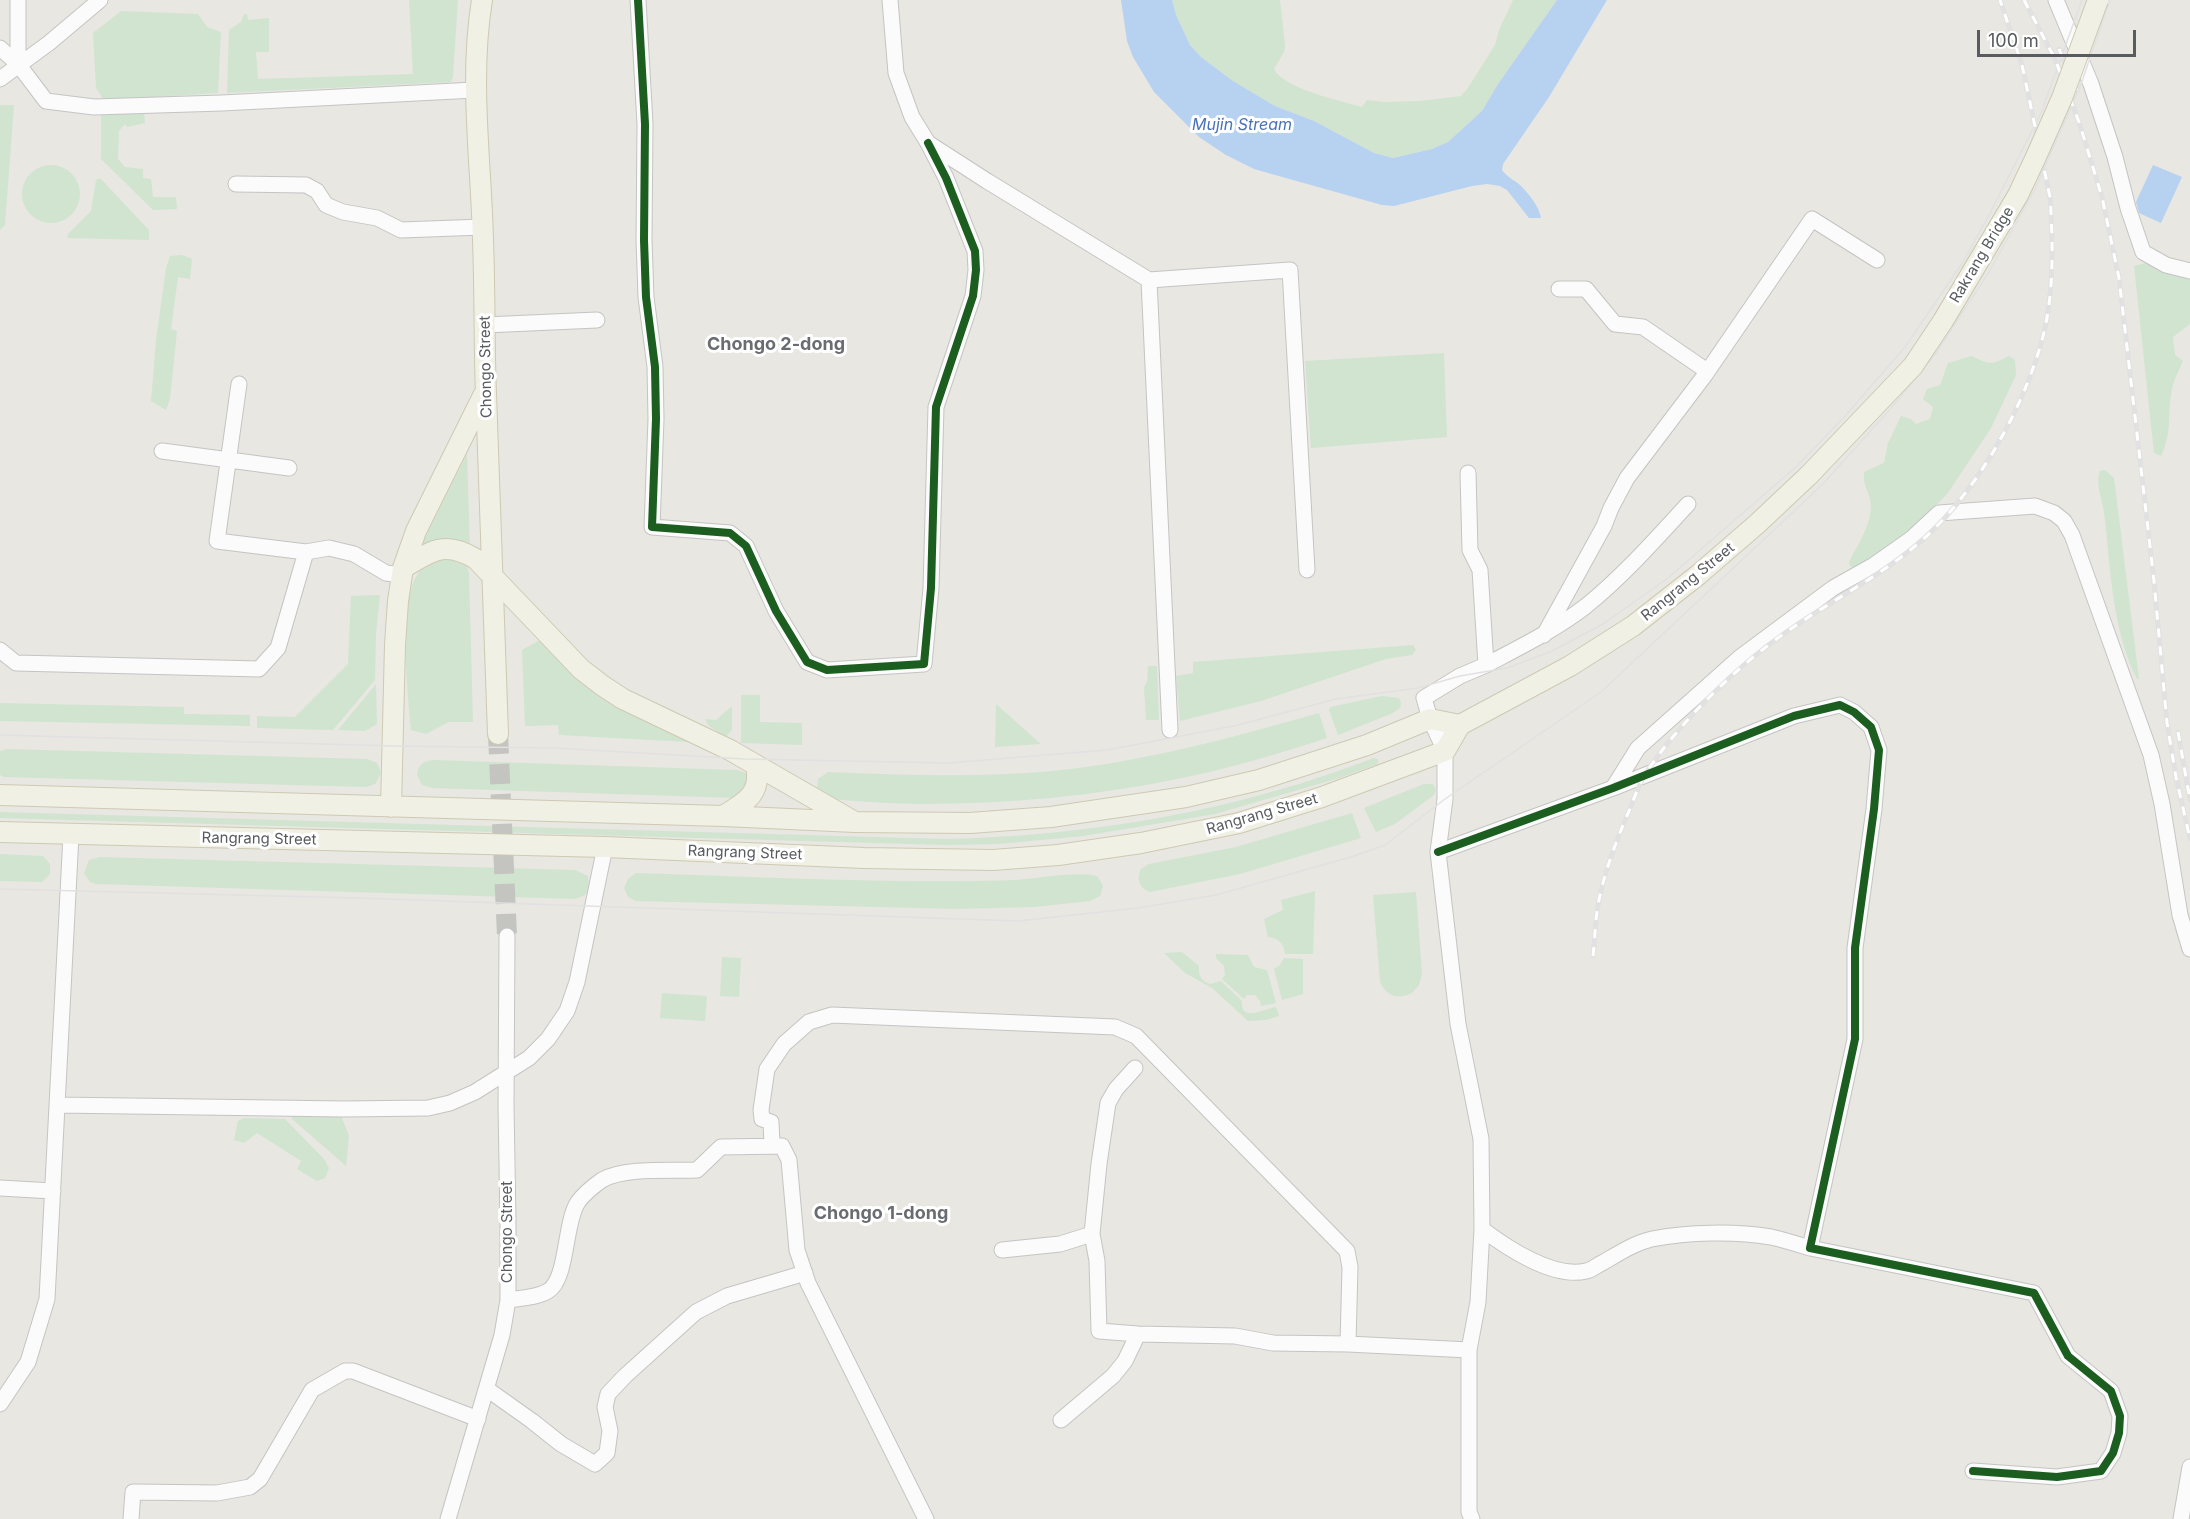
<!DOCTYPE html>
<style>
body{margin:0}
#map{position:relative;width:2190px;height:1519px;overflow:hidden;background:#e8e7e2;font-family:Inter,sans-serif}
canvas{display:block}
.scale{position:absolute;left:1977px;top:30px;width:159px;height:27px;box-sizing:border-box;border:3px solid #585b5f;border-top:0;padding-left:8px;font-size:18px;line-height:21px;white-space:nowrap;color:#585b5f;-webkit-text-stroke:4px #fff;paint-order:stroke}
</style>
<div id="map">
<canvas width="2190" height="1519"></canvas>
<div class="scale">100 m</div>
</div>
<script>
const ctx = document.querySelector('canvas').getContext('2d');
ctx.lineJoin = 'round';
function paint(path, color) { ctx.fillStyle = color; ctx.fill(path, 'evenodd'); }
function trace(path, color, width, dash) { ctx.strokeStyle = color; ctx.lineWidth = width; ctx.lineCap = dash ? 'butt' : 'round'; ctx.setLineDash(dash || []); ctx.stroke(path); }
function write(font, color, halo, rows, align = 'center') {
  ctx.font = font + ' Inter,sans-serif'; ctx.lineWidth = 6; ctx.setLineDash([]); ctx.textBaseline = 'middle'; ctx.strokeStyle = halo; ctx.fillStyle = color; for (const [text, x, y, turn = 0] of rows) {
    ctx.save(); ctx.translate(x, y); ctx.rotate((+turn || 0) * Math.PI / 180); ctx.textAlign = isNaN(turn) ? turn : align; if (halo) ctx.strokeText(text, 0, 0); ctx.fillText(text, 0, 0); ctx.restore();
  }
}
paint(new Path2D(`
 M 409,0 L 458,0 L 453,76 L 451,82 L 227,93 L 229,30 L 241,22 L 244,14 L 247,14 L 248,20 L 269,18 L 269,52 L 256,52 L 258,79 L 413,74 Z
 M 1172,0 L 1280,0 L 1285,46 L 1284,52 L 1274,69 C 1284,89 1341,101 1362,107 L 1367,100 L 1384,102 L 1420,101 L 1461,96 L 1468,88 L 1495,45 L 1499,30 L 1513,0 L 1557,0 L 1498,84 L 1482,111 L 1448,142 L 1432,149 L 1393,158 L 1374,153 L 1314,121 L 1275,106 L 1233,81 L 1201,57 L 1190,45 L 1176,15 Z
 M 121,11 L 198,14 L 207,27 L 221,32 L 218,93 L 104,100 L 96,88 L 93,33 Z
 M 0,105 L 14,105 L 5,225 L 0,230 Z
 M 144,113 L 145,123 L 127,127 L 125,124 L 119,131 L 118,159 L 125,167 L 143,169 L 143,178 L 151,179 L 153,197 L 176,197 L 177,209 L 153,210 L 101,159 L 101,115 Z
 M22 194a29 29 0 1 1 58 0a29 29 0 1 1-58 0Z
 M 100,178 L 149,230 L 149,240 L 67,238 L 68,234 L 91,211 L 96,180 Z
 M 182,255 L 192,259 L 190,279 L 178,277 L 171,329 L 177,331 L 170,399 L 166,410 L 151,401 L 156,340 L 166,268 L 170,256 Z
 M 2146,263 L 2190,275 L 2190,324 L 2173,337 L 2175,355 L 2183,361 C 2179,370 2174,379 2172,389 C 2167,413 2173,431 2161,456 L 2154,453 L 2134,266 Z
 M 1444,353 L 1447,437 L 1311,448 L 1305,361 Z
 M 1972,356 C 1989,365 1992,365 2009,356 L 2015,360 L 2016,375 L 1991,428 L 1947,494 L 1909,533 L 1872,561 L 1854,569 L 1850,566 L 1849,562 C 1858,544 1875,520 1870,499 C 1867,488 1863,485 1864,472 L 1884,463 L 1888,443 L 1901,416 L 1911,419 L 1916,424 L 1930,419 L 1933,407 L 1923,399 L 1927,389 L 1940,385 L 1948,363 Z
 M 467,454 L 470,551 L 425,547 L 423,542 Z
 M 2105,470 L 2114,478 L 2139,679 L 2137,679 C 2111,627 2111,568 2104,512 C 2102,499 2095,483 2100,471 Z
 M 443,559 L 459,560 L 467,566 L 469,574 L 473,722 L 449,722 L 426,734 L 411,730 C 408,692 398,607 417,575 C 423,565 432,560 443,559 Z
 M 380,595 L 376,634 L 375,680 L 333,730 L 257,728 L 257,716 L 295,717 L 348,664 L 351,596 Z
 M 542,639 L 617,705 L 689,742 L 559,735 L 558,725 L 525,726 L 522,650 Z
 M 1413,645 L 1416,650 L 1412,655 L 1386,659 L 1261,701 L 1180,721 L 1176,676 L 1193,673 L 1193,662 Z
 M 1148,666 L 1157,666 L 1159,720 L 1146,720 L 1144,687 L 1147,682 Z
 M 376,684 L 377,724 L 365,731 L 338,730 Z
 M 741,695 L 760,695 L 760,722 L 802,723 L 802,745 L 741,743 Z
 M 1382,696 L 1399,698 L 1401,703 L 1400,708 L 1393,713 L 1338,735 L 1329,710 L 1330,707 Z
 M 0,703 L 184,707 L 184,714 L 250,715 L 250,726 L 0,721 Z
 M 996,704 L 1041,744 L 995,747 Z
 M 732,706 L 732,730 L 726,737 L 709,726 L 705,719 L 716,720 Z
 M 1319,713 L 1327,738 C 1278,754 1228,769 1177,779 C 1094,796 1008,804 923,804 C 891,804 859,801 828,799 L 817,790 L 818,779 L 828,772 C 903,775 977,778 1052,771 C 1143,762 1231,738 1319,713 Z
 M 7,749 L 367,759 L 377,763 L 381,773 L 375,784 L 366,787 L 4,777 L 0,775 L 0,751 Z
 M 1374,758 L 1378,759 L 1378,764 L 1336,779 L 1215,814 L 1083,836 L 999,844 L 945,845 L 0,818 L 0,812 L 944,839 C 1091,836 1236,811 1374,758 Z
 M 434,760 L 737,770 L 746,773 L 751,783 L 736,798 L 432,788 L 422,785 L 417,775 C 418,764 424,761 434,760 Z
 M 1424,784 L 1433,784 L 1436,790 L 1434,795 L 1395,824 L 1376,832 L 1364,808 Z
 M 1352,813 L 1361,838 L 1240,874 L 1150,892 C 1139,888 1136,879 1141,869 L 1149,864 L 1236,847 Z
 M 0,854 L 43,856 L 50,864 L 50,874 L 42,882 L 0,881 Z
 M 100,857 L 575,870 L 588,876 L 589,888 L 585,895 L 575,899 L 96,884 L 90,882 L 84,873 L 89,860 Z
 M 636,873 C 763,877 890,884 1016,880 C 1035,879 1084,870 1098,877 L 1103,886 L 1100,896 L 1090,901 L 1034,907 L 958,909 L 636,901 L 628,897 L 624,888 L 628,879 Z
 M 1315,891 L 1313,954 L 1285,954 C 1284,944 1279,938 1268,937 L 1264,919 L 1283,910 L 1281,900 Z
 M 1416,892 L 1422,974 L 1419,985 L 1412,993 C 1398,1000 1386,996 1380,982 L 1373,895 Z
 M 1182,952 L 1199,966 C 1198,975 1201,981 1210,984 L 1221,981 L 1242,1001 C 1240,1023 1264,1009 1276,1007 L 1279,1016 L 1266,1020 L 1248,1021 L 1212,988 L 1185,973 L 1164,953 Z
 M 1216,954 L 1248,955 L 1254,967 L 1267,970 L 1276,1003 L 1261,1006 L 1260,1001 L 1255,995 L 1247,995 L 1244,999 L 1222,979 L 1225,975 L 1224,966 L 1216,958 Z
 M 722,957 L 741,958 L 739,997 L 720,996 Z
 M 1284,958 L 1303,959 L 1303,994 L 1282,1000 L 1274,969 L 1280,965 Z
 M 662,993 L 707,996 L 705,1021 L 660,1018 Z
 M 291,1116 L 341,1116 L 349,1136 L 346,1166 L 292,1119 Z
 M 244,1118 L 285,1119 L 324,1159 L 329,1168 L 325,1178 L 317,1181 L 297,1169 L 301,1161 L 257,1133 L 244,1143 L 234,1140 L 238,1121 Z`), '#d0e4d0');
paint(new Path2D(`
 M 1121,0 L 1172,0 L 1176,15 L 1190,45 L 1201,57 L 1233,81 L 1275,106 L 1314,121 L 1374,153 L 1393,158 L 1432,149 L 1448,142 L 1482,111 L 1498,84 L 1557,0 L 1607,0 L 1549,97 L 1503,164 L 1502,170 C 1507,177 1514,180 1520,185 C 1529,194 1539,206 1541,218 L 1529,218 L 1507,190 L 1500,186 L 1487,184 L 1472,186 L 1394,206 L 1382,205 L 1254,169 L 1226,155 L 1199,137 L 1154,92 L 1133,57 L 1127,41 Z
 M 2153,165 L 2182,177 L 2161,223 L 2139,213 L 2136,202 Z`), '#b7d1f1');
trace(new Path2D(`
 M 498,734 L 507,936`), '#c4c4c1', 20, [20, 10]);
const minor = new Path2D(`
 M 18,0 L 18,64
 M 638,0 L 645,124 L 644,240 L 646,297 L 655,367 L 656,419 L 652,527 L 730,533 L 746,546 L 776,611 L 807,662 L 827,670 L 924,664 L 931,588 L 936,407 L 973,296 L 976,270 L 975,251 L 946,178 L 928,143
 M 890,0 L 896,73 L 912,117 L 928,143 L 987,181 L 1149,280 L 1290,270 L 1307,570
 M 2056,0 L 2091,84 L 2115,157 L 2128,208 L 2143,252 L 2166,265 L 2190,271
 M 0,48 L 18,64 L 46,101 L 94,107 L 222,103 L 475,90
 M 0,79 L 49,43 L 100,0
 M 236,184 L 306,185 L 317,191 L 326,205 L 343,212 L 377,218 L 401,230 L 483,227
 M 1149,280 L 1170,730
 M 1559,289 L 1586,289 L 1615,324 L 1643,327 L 1707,371
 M 485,325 L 597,320
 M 239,384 L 217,541 L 306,552
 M 162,451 L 289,468
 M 1468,473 L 1470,550 L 1480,570 L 1486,665 L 1460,676 L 1424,698 L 1430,719 L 1445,751 L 1445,799 L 1438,852 L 1458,1024 L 1481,1139 L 1482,1229 L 1478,1302 L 1469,1350 L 1469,1512 L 1472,1519
 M 1544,635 L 1604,526 L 1611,508 L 1627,478 L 1705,375 L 1812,219 L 1877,260
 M 0,650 L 16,663 L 259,669 L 278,648 L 306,552 L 329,548 L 354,554 L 386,573 L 402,575
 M 1486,665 C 1520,647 1555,630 1586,606 C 1623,576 1656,539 1688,504
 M 1613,788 L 1638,748 L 1739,658 L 1833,588 L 1874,565 L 1911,539 L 1939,513 L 2035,506 L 2054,513 L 2064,521 L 2072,535 L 2151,755 L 2162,804 L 2180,915 L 2190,949
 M 1438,852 L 1613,788 L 1794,716 L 1840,705 L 1854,712 L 1871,727 L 1879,750 L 1874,809 L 1855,948 L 1855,1039 L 1810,1248 L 2034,1293 L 2068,1356 L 2111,1391 L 2120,1416 L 2119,1433 L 2113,1453 L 2101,1471 L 2057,1477 L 1973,1471
 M 1135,1068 L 1116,1089 L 1108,1103 L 1099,1164 L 1092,1234 L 1097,1261 L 1099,1331 L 1138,1334 L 1235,1336 L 1273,1343 L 1348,1344
 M 57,1105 L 344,1109 L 428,1108 L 450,1103 L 475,1092 L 529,1058 L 548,1039 L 567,1011 L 577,982 L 605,847
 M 772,1144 L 771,1122 L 762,1119 L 761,1110 L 767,1069 L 784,1044 L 809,1022 L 832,1015 L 1115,1027 L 1136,1036 L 1347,1251 L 1350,1267 L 1348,1344 L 1469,1350
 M 0,1188 L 53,1191
 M 1482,1229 C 1507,1248 1554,1279 1586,1271 C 1592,1270 1597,1265 1602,1263 C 1618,1254 1634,1243 1652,1239 C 1688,1232 1735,1231 1771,1237 C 1784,1240 1797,1244 1810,1248
 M 1002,1250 L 1060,1244 L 1092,1234
 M 508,1300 C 520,1298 536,1298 548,1291 C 568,1279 564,1223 578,1202 C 583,1195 595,1185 602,1180 C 624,1167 672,1171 697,1170 L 721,1147 L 782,1146 L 789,1160 L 797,1250 L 808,1283 L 926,1519
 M 487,1389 L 532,1421 L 561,1444 L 595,1464 L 607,1453 L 610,1431 L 605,1407 L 608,1394 L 625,1376 L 696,1312 L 727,1296 L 805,1273
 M 0,1404 L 28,1362 L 47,1299 L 71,835
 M 1061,1420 L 1113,1376 L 1125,1361 L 1138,1334
 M 131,1519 L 133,1492 L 217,1493 L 250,1487 L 260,1479 L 312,1390 L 345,1371 L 353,1371 L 478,1419
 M 448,1519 L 502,1335 L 508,1300 L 508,1222 L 506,1105 L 507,936
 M 2181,1519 L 2190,1467`);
const major = new Path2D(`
 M 482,0 C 469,80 481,160 483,240 C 485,291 484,343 486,394 C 490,508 495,621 498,734
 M 403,568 C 432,551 444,540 476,559 L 581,669 L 603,686 L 623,699 L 730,750 L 853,821
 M 0,795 L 723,816 L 855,822 L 970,823 L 1051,817 L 1186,797 L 1259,780 L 1367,745 L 1430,719 L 1460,725
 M 391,807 L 395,645 L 398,601 L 403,568 L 416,531 L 484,394
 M 723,816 C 744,803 762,795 756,766
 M 0,832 L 605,847 L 864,858 L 993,860 L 1058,855 L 1141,843 L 1239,823 L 1322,797 L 1445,751 L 1460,725 L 1570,666 L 1633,626 L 1698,575 L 1757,524 L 1809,475`);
trace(minor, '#c4c4c3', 17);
trace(major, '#cec9b2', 22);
trace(minor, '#fcfbfb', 15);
trace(major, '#f0f0e5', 20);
trace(new Path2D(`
 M 0,735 L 394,746 L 554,748 L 745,759 L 949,763 L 1107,750 L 1234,726 L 1336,699 L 1418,688 L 1460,676 L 1507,668 L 1552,651 L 1603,624 L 1668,578 L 1798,465 L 1846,415 L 1905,347 L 1963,262 L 1989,215 L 2041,113 L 2082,0
 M 0,889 L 358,898 L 1018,921 L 1138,908 L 1216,895 L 1351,857 L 1385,845 L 1445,799 L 1601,692 L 1822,485 L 1893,406 L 1936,353 L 1989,272 L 2036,187 L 2081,84 L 2110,0`), '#e0e1e0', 1.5);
const rail = new Path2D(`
 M 2024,0 L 2055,59 L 2079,122 L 2102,197 L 2119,278 L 2154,581 L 2167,723 L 2176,777 L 2190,839
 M 2059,49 L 2077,91
 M 2178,732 L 2190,800
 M 1593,956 C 1595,939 1595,922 1598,905 C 1604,873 1616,841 1629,811 C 1634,799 1639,784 1646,773 C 1678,724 1737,666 1785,633 C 1827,603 1874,580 1914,547 C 1974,499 2028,403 2045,328 C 2054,286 2053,240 2050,197 L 2022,65 L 2000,0`);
trace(rail, '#e0e1e0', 5);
trace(rail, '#fff', 3, [9]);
const majorBridge = new Path2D(`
 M 1809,475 L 1913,366 L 1943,321 L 2018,195 L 2035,159 L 2062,98 L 2098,0`);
trace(majorBridge, '#cec9b2', 22, []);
trace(majorBridge, '#f0f0e5', 20);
trace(new Path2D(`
 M 638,0 L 645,124 L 644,240 L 646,297 L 655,367 L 656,419 L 652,527 L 730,533 L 746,546 L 776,611 L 807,662 L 827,670 L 924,664 L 931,588 L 936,407 L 973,296 L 976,270 L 975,251 L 946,178 L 928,143
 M 1438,852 L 1613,788 L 1794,716 L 1840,705 L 1854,712 L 1871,727 L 1879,750 L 1874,809 L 1855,948 L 1855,1039 L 1810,1248 L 2034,1293 L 2068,1356 L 2111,1391 L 2120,1416 L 2119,1433 L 2113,1453 L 2101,1471 L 2057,1477 L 1973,1471`), '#1b5e20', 8);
write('15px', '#585b5f', '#fff', [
 ["Rakrang Bridge",1982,255,-59],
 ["Chongo Street",486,367,-91],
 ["Rangrang Street",1688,582,-39],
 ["Rangrang Street",1262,814,-16],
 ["Rangrang Street",259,839,1],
 ["Rangrang Street",745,853,2],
 ["Chongo Street",507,1232,-90]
]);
write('italic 16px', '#4871b7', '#fff', [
 ["Mujin Stream",1242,125]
]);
write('bold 18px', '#696c71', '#fff', [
 ["Chongo 2-dong",776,345],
 ["Chongo 1-dong",881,1214]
]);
</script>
